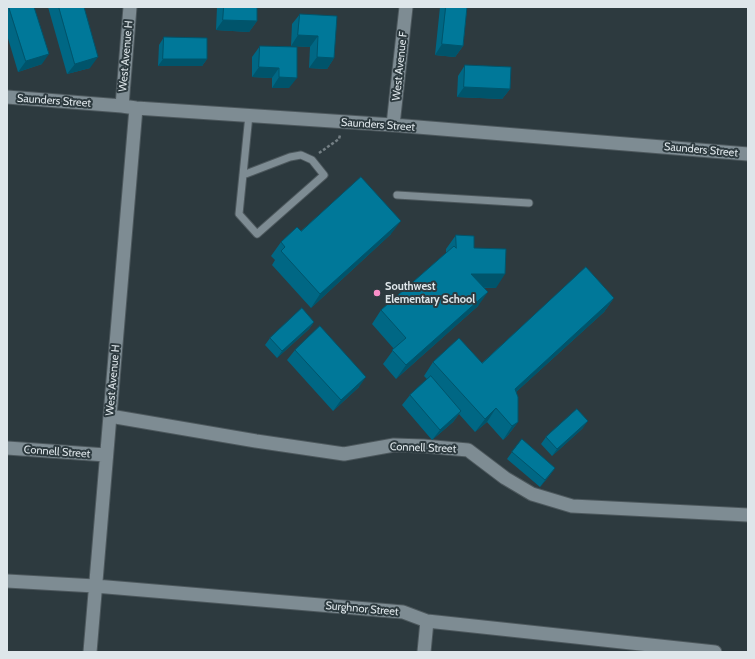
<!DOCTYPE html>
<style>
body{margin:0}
#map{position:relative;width:755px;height:659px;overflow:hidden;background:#2d3a3f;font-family:Cabin,sans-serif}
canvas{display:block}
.frame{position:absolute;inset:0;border:8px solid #dee6ea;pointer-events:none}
</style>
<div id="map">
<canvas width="755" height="659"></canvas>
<div class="frame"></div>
</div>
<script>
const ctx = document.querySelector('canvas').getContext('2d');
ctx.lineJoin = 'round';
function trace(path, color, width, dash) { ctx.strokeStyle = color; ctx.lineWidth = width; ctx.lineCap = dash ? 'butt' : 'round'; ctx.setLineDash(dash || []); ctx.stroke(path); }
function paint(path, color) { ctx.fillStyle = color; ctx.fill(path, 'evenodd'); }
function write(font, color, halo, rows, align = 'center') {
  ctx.font = font + ' Cabin,sans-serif'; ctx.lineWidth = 4; ctx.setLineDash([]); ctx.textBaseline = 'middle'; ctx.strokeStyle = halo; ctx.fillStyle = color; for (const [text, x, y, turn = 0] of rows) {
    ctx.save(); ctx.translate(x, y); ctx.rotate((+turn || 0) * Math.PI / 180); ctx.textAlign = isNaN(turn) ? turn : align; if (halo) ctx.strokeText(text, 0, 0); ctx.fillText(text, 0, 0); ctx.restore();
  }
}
const service = new Path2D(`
 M 243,175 L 290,157 L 301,155 L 312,160 L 324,175 L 257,234 L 239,214 L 249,115
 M 397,195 L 529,203`);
const minor = new Path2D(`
 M 7,97 L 122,106 L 136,108 L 393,125 L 748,154
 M 122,106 L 130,7
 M 393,125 L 406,7
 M 110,416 L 256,441 L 344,454 L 394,445 L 423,446 L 468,450 L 505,478 L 532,494 L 572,506 L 748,515
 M 7,448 L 106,455
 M 7,581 L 95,586 L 403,612 L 427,621 L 715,652
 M 90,652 L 136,108
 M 424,652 L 427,621`);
trace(service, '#4d585d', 9);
trace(minor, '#4d585d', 15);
trace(new Path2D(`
 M 319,153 L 339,139 L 340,135`), '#747f84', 2.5, [3, 2]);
trace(service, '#7e8c93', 7);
trace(minor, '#7e8c93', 13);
paint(new Path2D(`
 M 7,7 L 34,7 L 42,64 L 18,72 L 7,35 Z
 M 48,7 L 84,7 L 90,68 L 67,74 Z
 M 217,7 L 257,7 L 257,21 L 249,32 L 216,30 Z
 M 440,7 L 467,7 L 463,46 L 455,57 L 435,55 Z
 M 300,14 L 334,58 L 327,69 L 309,68 L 310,47 L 291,46 L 292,24 Z
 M 164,37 L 207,59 L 202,66 L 158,66 L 159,45 Z
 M 260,46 L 297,47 L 289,88 L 272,88 L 272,78 L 252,77 L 252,57 Z
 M 465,65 L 510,89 L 502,99 L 457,97 L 458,76 Z
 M 301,231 L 391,234 L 311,308 L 272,265 L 275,260 L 271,256 L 281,242 Z
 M 456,235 L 474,248 L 496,288 L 484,288 L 478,306 L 396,379 L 383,364 L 394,349 L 372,324 L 381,310 L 446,253 L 446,249 Z
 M 614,298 L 604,312 L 516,392 L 518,422 L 508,435 L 503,440 L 487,422 L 475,432 L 459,414 L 453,422 L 432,440 L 402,405 L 410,395 L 427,379 L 424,376 L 433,362 L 482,363 Z
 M 314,322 L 309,329 L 277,358 L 265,345 L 270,338 Z
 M 295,350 L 359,387 L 333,411 L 287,360 Z
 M 583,428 L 552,456 L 541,444 L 546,437 Z
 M 512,452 L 555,468 L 550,475 L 540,487 L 507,459 Z`), '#006784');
paint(new Path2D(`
 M 223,20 L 257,21 L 249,32 L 216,30 Z
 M 298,35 L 318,36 L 310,47 L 291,46 Z
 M 442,44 L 463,46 L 455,57 L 435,55 Z
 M 49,54 L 42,64 L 18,72 L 26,61 Z
 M 98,57 L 90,68 L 67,74 L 75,64 Z
 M 317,57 L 334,58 L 327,69 L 309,68 Z
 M 163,59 L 207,59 L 202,66 L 158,66 Z
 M 259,67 L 279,68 L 272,78 L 252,77 Z
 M 279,77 L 297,78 L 289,88 L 272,88 Z
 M 464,87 L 510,89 L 502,99 L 457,97 Z
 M 401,221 L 391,234 L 311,308 L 320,294 Z
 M 471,274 L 505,274 L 496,288 L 462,287 Z
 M 488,292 L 478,306 L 396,379 L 406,365 Z
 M 614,298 L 604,312 L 505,402 L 515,389 Z
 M 314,322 L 309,329 L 277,358 L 282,351 Z
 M 366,377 L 359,387 L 333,411 L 341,400 Z
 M 496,408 L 487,422 L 475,432 L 485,419 Z
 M 461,411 L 453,422 L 432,440 L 440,430 Z
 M 588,421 L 583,428 L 552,456 L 557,449 Z
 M 518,422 L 508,435 L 503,440 L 512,426 Z
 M 555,468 L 550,475 L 540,487 L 545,480 Z`), '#00546b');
const building = new Path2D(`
 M 9,7 L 34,7 L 49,54 L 26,61 Z
 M 59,7 L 84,7 L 98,57 L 75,64 Z
 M 224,7 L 257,7 L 257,21 L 223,20 Z
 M 446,7 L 467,7 L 463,46 L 442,44 Z
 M 300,14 L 337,16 L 334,58 L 317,57 L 318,36 L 298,35 Z
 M 164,37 L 207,38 L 207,59 L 163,59 Z
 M 260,46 L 297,47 L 297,78 L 279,77 L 279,68 L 259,67 Z
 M 465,65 L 511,67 L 510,89 L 464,87 Z
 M 361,177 L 401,221 L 320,294 L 281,251 L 285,247 L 281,242 L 297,227 L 301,231 Z
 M 456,235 L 474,236 L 474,248 L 506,249 L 505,274 L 471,274 L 488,292 L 406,365 L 392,350 L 406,338 L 381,310 L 454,246 L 456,248 Z
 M 586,267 L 614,298 L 515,389 L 518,397 L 518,422 L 512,426 L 496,408 L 485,419 L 433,362 L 459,338 L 482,363 Z
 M 302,308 L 314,322 L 282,351 L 270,338 Z
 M 320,326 L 366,377 L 341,400 L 295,350 Z
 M 431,376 L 461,411 L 440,430 L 410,395 Z
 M 577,409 L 588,421 L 557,449 L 546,437 Z
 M 522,439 L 555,468 L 545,480 L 512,452 Z`);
paint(building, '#007899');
trace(building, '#00546b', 1);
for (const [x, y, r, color] of [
 [377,293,4,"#f98fc9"]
]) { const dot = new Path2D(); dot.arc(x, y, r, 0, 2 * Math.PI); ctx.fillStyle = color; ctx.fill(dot); trace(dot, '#2d3a3f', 1.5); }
write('11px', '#dee6ea', '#2d3a3f', [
 ["West Avenue H",126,56,-85],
 ["West Avenue F",400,66,-84],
 ["Saunders Street",54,101,4],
 ["Saunders Street",378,125,4],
 ["Saunders Street",701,150,5],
 ["West Avenue H",113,380,-85],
 ["Connell Street",423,448,2],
 ["Connell Street",57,452,4],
 ["Surghnor Street",362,609,5]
]);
write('bold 11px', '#dee6ea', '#2d3a3f', [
 ["Southwest",385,287],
 ["Elementary School",385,300]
], 'left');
</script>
